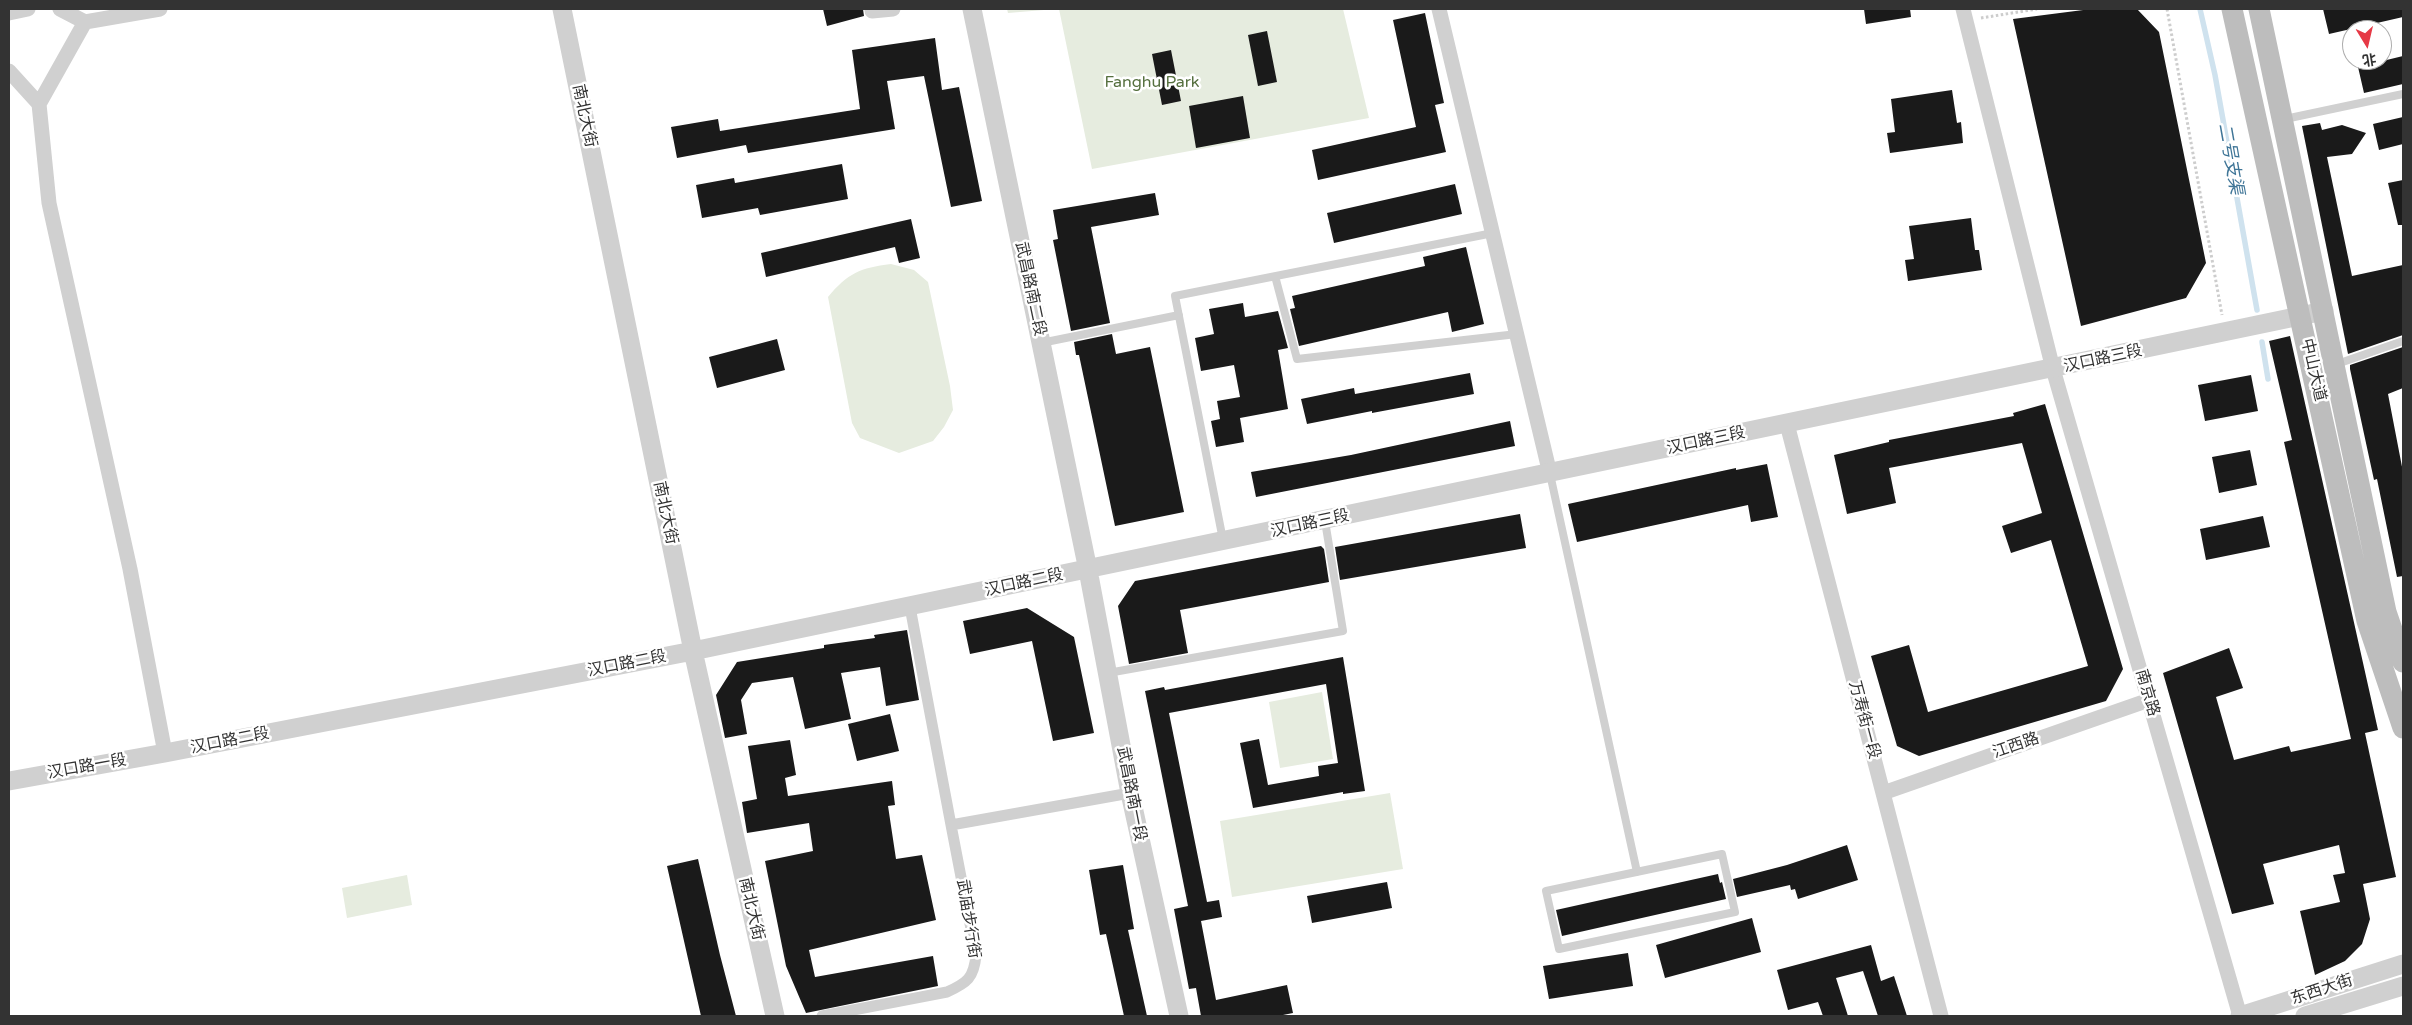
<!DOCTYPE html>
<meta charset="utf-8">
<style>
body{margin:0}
#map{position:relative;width:2412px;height:1025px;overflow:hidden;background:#fff;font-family:"Varela Round","Noto Sans SC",sans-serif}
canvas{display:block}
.frame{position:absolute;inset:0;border:10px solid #333;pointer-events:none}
.north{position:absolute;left:2342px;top:20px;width:50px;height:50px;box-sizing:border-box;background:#fff;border:1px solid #adadad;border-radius:50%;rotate:171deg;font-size:14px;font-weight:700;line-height:20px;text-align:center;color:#333}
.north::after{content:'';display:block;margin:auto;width:18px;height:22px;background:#e63946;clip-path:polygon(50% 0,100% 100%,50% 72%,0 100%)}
</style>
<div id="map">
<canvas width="2412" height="1025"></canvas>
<div class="frame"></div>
<div class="north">北</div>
</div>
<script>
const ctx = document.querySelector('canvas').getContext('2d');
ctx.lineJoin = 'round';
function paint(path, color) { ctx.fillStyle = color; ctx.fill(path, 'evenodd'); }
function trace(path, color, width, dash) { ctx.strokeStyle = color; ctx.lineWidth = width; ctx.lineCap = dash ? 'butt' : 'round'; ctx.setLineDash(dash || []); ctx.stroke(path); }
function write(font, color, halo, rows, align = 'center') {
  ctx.font = font + ' "Varela Round","Noto Sans SC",sans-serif'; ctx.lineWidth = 5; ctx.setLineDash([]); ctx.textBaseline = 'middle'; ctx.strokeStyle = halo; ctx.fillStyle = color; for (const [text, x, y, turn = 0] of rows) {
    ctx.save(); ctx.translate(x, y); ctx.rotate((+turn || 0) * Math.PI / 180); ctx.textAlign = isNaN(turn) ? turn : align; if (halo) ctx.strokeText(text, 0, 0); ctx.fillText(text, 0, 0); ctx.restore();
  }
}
paint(new Path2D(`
 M 1007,9 L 1056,9 L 1008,13 Z
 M 1059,9 L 1343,9 L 1369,118 L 1092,169 Z
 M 891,264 L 914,270 L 928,282 L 950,386 L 953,410 L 944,427 L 933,441 L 899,453 L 860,438 L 852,423 L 828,297 C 848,273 860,268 891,264 Z
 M 1322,692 L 1333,759 L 1280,768 L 1269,702 Z
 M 1390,793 L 1403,869 L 1232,897 L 1220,821 Z
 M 407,875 L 412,905 L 347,918 L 342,888 Z`), '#e6ecdf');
trace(new Path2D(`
 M 2200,9 L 2215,75 L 2257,310
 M 2262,342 L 2268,379`), '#cfe2ee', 5.5);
paint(new Path2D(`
 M 823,9 L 863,9 L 864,16 L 827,26 Z
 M 1864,9 L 1910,9 L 1911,17 L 1866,24 Z
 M 2091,9 L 2137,9 L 2159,32 L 2206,263 L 2186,298 L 2081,326 L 2013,19 Z
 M 2323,9 L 2403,9 L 2403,17 L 2329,34 Z
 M 1425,13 L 1444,103 L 1435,105 L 1446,152 L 1318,180 L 1312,150 L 1416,127 L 1393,20 Z
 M 1267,31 L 1277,82 L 1258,86 L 1248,35 Z
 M 935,38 L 942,90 L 959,87 L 982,201 L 951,207 L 924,76 L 887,81 L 895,129 L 748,153 L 746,145 L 677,158 L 671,127 L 718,119 L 720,131 L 860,109 L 852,50 Z
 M 1171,50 L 1181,101 L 1162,105 L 1152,54 Z
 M 2403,56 L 2403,84 L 2364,93 L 2358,67 Z
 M 1952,90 L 1957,123 L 1961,122 L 1963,143 L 1890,153 L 1887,133 L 1895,132 L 1891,99 Z
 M 1243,96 L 1250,138 L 1196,148 L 1189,106 Z
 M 2403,117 L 2403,144 L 2379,150 L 2373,124 Z
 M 2320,123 L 2322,130 L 2342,125 L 2366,133 L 2352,154 L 2327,157 L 2352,276 L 2403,265 L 2403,335 L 2348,354 L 2302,126 Z
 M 842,164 L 848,199 L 760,215 L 758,208 L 702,218 L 696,185 L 734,178 L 735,183 Z
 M 2403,180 L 2403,225 L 2398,225 L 2388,183 Z
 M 1455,184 L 1462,214 L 1334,243 L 1327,213 Z
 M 1155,193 L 1159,215 L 1091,227 L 1110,323 L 1071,331 L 1053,240 L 1058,239 L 1053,210 Z
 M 1971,218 L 1975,250 L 1979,250 L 1982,270 L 1908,281 L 1905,260 L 1914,259 L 1909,226 Z
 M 911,219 L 920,258 L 899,263 L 895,247 L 766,277 L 761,253 Z
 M 1466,247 L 1484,324 L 1452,332 L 1448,312 L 1299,346 L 1290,309 L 1295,308 L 1292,296 L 1425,266 L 1423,257 Z
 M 1243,303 L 1245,317 L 1278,311 L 1288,348 L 1278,350 L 1288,409 L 1240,418 L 1244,442 L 1216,447 L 1211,421 L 1220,419 L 1217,401 L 1240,397 L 1234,365 L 1201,371 L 1195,338 L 1214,334 L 1209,309 Z
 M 1112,334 L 1116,354 L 1150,347 L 1184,512 L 1115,526 L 1079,355 L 1076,355 L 1074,342 Z
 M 2290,336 L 2378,730 L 2365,733 L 2396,877 L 2363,884 L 2370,919 L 2362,944 L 2345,961 L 2315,975 L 2300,911 L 2340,902 L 2333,875 L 2345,873 L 2339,845 L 2263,864 L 2274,904 L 2232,914 L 2163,673 L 2229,648 L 2243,688 L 2216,697 L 2234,760 L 2289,746 L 2291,752 L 2351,739 L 2284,442 L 2292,440 L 2269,341 Z
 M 777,339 L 785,370 L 717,388 L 709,357 Z
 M 2403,347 L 2403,388 L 2388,394 L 2403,472 L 2403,576 L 2397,577 L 2377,479 L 2374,480 L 2350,369 L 2350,365 Z
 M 1470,373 L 1474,394 L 1372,413 L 1372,411 L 1307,424 L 1301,399 L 1354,388 L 1355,394 Z
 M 2251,375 L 2258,411 L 2205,421 L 2198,385 Z
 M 2045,404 L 2123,669 L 2106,701 L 1919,756 L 1897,746 L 1871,656 L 1909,645 L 1928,712 L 2088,666 L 2051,540 L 2011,553 L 2002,526 L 2042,513 L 2022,443 L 1889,468 L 1896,503 L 1847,514 L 1834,455 L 1889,442 L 1889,440 L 2014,416 L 2013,413 Z
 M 1510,421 L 1515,446 L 1256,497 L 1251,472 L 1351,455 Z
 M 2250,450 L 2257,485 L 2219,493 L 2212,457 Z
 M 1767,464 L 1778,517 L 1751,522 L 1748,505 L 1577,542 L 1568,504 L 1736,468 L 1736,470 Z
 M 1520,514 L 1526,548 L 1340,580 L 1335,547 Z
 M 2263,516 L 2270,547 L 2206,560 L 2200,529 Z
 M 1321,546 L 1324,549 L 1329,582 L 1180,610 L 1188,653 L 1129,664 L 1118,606 L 1135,581 Z
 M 1027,608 L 1074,637 L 1094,733 L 1053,741 L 1032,641 L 970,654 L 963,621 Z
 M 907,630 L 919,700 L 886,706 L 880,667 L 841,673 L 851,719 L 805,729 L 793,677 L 752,683 L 741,700 L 747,734 L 725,738 L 716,695 L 737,662 L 824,648 L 824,645 L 875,638 L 874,635 Z
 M 1343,657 L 1365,791 L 1343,794 L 1343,792 L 1253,808 L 1240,743 L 1259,739 L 1268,785 L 1319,776 L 1318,766 L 1338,763 L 1326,684 L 1169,713 L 1207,902 L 1219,900 L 1222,917 L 1201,921 L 1216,1000 L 1287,985 L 1293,1013 L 1278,1016 L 1201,1016 L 1196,988 L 1189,989 L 1174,909 L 1188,906 L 1145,691 L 1164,687 L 1165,690 Z
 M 890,714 L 899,751 L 857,761 L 848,724 Z
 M 790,740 L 796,775 L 785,778 L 788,796 L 892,781 L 895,805 L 888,806 L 896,859 L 922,855 L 936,920 L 809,950 L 815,977 L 933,956 L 938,986 L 806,1013 L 786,966 L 765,861 L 813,851 L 809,823 L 747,833 L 742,802 L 757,799 L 748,746 Z
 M 1847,845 L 1858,880 L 1798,899 L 1795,889 L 1791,890 L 1790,885 L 1737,897 L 1733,879 L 1787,865 Z
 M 698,859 L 720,955 L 736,1016 L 701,1016 L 667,866 Z
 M 1123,865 L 1134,929 L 1128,930 L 1147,1016 L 1124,1016 L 1106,934 L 1100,935 L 1089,870 Z
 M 1718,874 L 1720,883 L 1722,882 L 1726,899 L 1562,936 L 1556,910 Z
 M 1387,882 L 1392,908 L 1312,923 L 1307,896 Z
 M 1752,918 L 1761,952 L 1665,978 L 1656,945 Z
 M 1871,945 L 1881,981 L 1894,976 L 1907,1016 L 1878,1016 L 1863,971 L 1836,978 L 1848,1016 L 1823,1016 L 1818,1002 L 1788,1010 L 1777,970 Z
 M 1628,953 L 1633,986 L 1549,999 L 1543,966 Z`), '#1a1a1a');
trace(new Path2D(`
 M 2167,9 L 2222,315
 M 1981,18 L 2037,9`), '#cdcdcd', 3, [2.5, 2.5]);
trace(new Path2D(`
 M 2285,119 L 2403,94
 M 1275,276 L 1297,359 L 1517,334
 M 1041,343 L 1179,315
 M 2337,364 L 2403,341
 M 1550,474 L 1637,872
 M 1223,540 L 1175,296 L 1493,233
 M 1108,673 L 1343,631 L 1325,521
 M 1722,854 L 1735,912 L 1559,949 L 1546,891 Z`), '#d0d0d0', 8);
trace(new Path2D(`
 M 910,607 L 951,825
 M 822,1016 L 947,992 C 967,983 974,978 976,955 L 951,825 L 1130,793`), '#d0d0d0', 11);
trace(new Path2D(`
 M 60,9 L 85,22 L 160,9
 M 872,9 L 872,11 L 893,9
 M 1439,9 L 1550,474
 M 1963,9 L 2053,369 L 2240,1016
 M 9,13 L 28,9
 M 9,71 L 39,104 L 49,203 L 130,569 L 165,753
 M 39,104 L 85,22
 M 1787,424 L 1941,1016
 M 1883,793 L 2149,700`), '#d0d0d0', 15);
trace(new Path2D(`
 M 562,9 L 693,651 L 775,1016
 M 972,9 L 1088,570 L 1130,793 L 1179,1016
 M 9,781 L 165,753 L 693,651 L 2324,311
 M 2240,1016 L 2403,964
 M 2305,1016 L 2403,986`), '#d0d0d0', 19);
trace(new Path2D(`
 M 2232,9 L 2367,621 L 2403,728
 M 2259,9 L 2386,612 L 2403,662`), '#bdbdbd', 21);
write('16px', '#56703f', '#fff', [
 ["Fanghu Park",1152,83]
]);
write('16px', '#333', '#fff', [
 ["南北大街",584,116,78],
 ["武昌路南二段",1030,289,78],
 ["汉口路三段",2103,359,-12],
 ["中山大道",2313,370,77],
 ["汉口路三段",1706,441,-12],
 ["南北大街",665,513,78],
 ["汉口路三段",1310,524,-12],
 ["汉口路二段",1024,583,-12],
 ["汉口路二段",627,664,-11],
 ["南京路",2147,693,74],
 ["万寿街一段",1864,720,75],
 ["汉口路二段",230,741,-11],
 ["江西路",2016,746,-19],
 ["汉口路一段",87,767,-10],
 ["武昌路南一段",1131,794,79],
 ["南北大街",751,909,77],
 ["武庙步行街",968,919,81],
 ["东西大街",2322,990,-18]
]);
write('italic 18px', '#3f7597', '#fff', [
 ["二号支渠",2230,159,80]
]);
</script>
